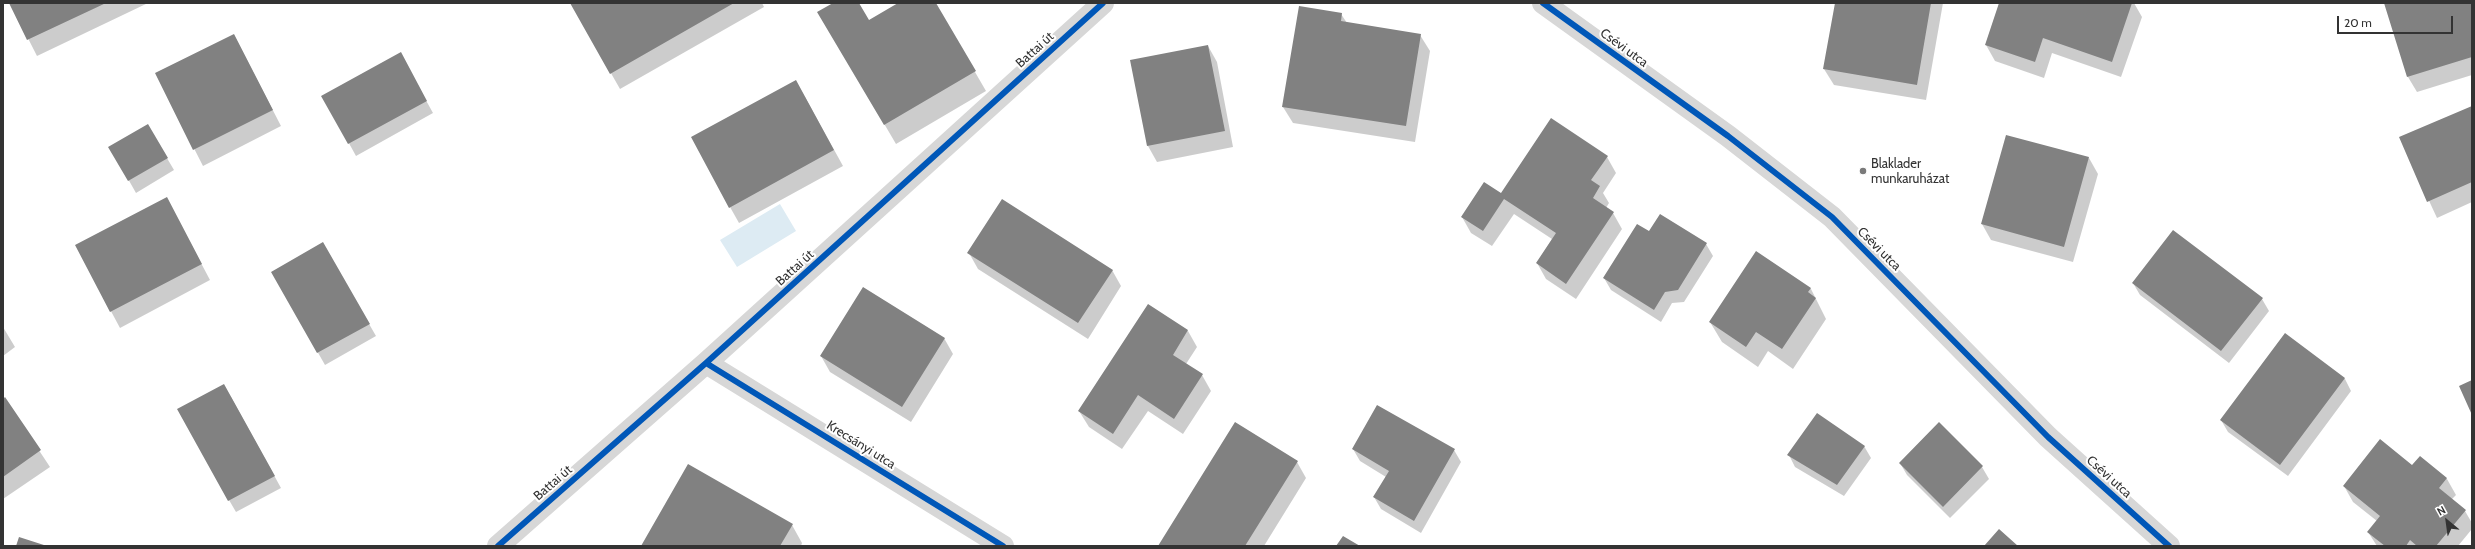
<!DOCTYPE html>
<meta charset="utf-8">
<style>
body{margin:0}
#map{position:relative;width:2475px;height:549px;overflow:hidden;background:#fff;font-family:Cabin,sans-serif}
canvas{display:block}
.frame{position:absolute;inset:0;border:4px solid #333;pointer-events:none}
.north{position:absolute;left:2427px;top:501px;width:40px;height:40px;-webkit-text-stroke:3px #fff;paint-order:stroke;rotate:331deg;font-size:11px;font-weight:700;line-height:16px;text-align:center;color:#333}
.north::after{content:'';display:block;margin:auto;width:14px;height:18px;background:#333;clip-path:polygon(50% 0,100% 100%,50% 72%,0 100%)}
.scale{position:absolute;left:2337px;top:16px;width:116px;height:18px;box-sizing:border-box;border:2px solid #333;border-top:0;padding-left:5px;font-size:12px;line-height:14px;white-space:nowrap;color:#333;-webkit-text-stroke:3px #fff;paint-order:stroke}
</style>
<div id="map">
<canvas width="2475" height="549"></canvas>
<div class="frame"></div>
<div class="north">N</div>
<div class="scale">20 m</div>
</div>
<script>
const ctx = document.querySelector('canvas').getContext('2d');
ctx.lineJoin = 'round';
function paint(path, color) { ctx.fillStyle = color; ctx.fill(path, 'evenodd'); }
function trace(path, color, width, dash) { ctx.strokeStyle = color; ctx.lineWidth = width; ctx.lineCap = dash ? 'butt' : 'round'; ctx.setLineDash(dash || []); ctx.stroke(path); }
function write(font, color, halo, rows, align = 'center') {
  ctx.font = font + ' Cabin,sans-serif'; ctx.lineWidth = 4; ctx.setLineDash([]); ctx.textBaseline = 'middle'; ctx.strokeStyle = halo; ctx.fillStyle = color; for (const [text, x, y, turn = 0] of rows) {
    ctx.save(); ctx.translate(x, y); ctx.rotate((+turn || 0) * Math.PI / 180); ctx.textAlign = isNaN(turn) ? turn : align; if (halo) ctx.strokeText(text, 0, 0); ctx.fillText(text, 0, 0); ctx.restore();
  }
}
paint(new Path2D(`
 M 780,204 L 796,231 L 737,267 L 720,240 Z`), '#ddebf3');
paint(new Path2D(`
 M 10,3 L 148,3 L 37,56 Z
 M 571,3 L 762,3 L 764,7 L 620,89 Z
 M 834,3 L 857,3 L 869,22 L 900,3 L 935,3 L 986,91 L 896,144 L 819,13 Z
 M 1836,3 L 1943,3 L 1926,100 L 1834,85 L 1824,69 Z
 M 2000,3 L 2134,3 L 2142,17 L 2121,77 L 2052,53 L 2044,78 L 1995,61 L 1986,45 Z
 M 2385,3 L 2472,3 L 2472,75 L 2417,92 L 2408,77 Z
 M 1341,14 L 1347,23 L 1420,35 L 1430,51 L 1415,142 L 1293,123 L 1283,107 Z
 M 234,35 L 281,126 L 203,166 L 156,74 Z
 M 1208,46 L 1217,62 L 1233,147 L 1157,162 L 1148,146 L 1131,61 Z
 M 407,66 L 433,113 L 356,156 L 323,96 Z
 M 805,97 L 843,166 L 739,223 L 730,207 Z
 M 2472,107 L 2472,202 L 2437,218 L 2400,138 Z
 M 148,126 L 174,170 L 136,193 L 110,147 Z
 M 1607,157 L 1616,173 L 1603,193 L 1609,203 L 1606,208 L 1613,213 L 1622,229 L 1576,299 L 1546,279 L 1537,263 L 1552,239 L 1514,214 L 1492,246 L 1471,233 L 1462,217 L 1501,194 Z
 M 2089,158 L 2098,174 L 2073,262 L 1991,240 L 1982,224 Z
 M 175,214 L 210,280 L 120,328 L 76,246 Z
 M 1649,232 L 1706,244 L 1713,256 L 1684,302 L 1672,303 L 1661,322 L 1611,290 L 1604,278 Z
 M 323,244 L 376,336 L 325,365 L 272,272 Z
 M 969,253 L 1112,270 L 1121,286 L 1088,339 L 978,269 Z
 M 1757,253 L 1811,289 L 1826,319 L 1793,369 L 1768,351 L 1758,367 L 1722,342 L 1710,322 Z
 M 2133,283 L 2262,299 L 2269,311 L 2229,363 L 2140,295 Z
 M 1148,306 L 1188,331 L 1197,347 L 1186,364 L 1202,375 L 1211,391 L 1183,434 L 1148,411 L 1122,449 L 1089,427 L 1079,411 Z
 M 3,327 L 15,347 L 3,356 Z
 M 2285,334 L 2345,379 L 2351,391 L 2288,476 L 2228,432 L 2221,420 Z
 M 944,338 L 953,354 L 911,422 L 830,372 L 821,356 Z
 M 231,397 L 281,488 L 236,512 L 229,500 Z
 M 5,399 L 50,467 L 3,499 L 3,400 Z
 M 1378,406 L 1454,450 L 1461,462 L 1421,533 L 1381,509 L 1374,497 L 1386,477 L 1360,461 L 1353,449 Z
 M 1864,446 L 1871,458 L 1844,496 L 1795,467 L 1789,455 Z
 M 2420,457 L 2447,479 L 2456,495 L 2451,500 L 2465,511 L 2472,523 L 2472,529 L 2458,546 L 2377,546 L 2368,532 L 2377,521 L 2353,502 L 2344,486 L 2412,467 Z
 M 1297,462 L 1306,478 L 1264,546 L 1159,546 Z
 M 1900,463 L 1982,467 L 1989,479 L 1950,518 L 1907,475 Z
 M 792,525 L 802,543 L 801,546 L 642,546 Z`), '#0003');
paint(new Path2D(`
 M 9,3 L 106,3 L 27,40 Z
 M 570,3 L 734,3 L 610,74 Z
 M 833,3 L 859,3 L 869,20 L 898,3 L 936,3 L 976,71 L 884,125 L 817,12 Z
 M 1835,3 L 1931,3 L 1917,85 L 1823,69 Z
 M 1999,3 L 2132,3 L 2112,62 L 2043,38 L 2035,62 L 1985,45 Z
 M 2384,3 L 2472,3 L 2472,57 L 2407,77 Z
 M 1299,6 L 1342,13 L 1341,21 L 1421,34 L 1406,126 L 1282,107 Z
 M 234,34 L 273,110 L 193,150 L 155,73 Z
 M 1208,45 L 1225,131 L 1147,146 L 1130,60 Z
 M 401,52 L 427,101 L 348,144 L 321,96 Z
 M 796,80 L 834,150 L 729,208 L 691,137 Z
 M 2472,106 L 2472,182 L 2427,202 L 2399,137 Z
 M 1551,118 L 1608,156 L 1591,180 L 1600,186 L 1593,198 L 1614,212 L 1566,284 L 1536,263 L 1556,233 L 1504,199 L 1483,231 L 1461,217 L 1484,182 L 1501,193 Z
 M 148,124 L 168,158 L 128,181 L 108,147 Z
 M 2006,135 L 2089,157 L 2064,247 L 1981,224 Z
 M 167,197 L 202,264 L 110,312 L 75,245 Z
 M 1002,199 L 1113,270 L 1078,323 L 967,253 Z
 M 1660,214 L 1707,243 L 1678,290 L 1665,292 L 1654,310 L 1603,278 L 1637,224 L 1649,231 Z
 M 2173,230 L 2263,298 L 2221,351 L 2132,283 Z
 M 323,242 L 370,324 L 317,353 L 271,272 Z
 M 1756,251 L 1811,288 L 1808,292 L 1816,298 L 1782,349 L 1756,332 L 1746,347 L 1709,322 Z
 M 863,287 L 945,338 L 902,407 L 820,356 Z
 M 1148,304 L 1188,330 L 1173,355 L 1203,374 L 1174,419 L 1138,395 L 1113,434 L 1078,411 Z
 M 2285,333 L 2345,378 L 2280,465 L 2220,420 Z
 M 2472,380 L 2472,415 L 2459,386 Z
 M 224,384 L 275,476 L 228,501 L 177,409 Z
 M 5,397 L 41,450 L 3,477 L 3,399 Z
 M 1377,405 L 1455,449 L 1414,521 L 1373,497 L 1389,471 L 1352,449 Z
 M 1817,413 L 1865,446 L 1837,485 L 1787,455 Z
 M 1235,422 L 1298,461 L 1245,546 L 1158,546 Z
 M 1939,422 L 1983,466 L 1943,507 L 1899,463 Z
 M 2380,439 L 2412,465 L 2420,456 L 2447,478 L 2439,488 L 2466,510 L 2436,546 L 2417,546 L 2410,540 L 2406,546 L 2385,546 L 2367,532 L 2380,516 L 2343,486 Z
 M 688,464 L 793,524 L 780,546 L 641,546 Z
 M 1999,529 L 2018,546 L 1984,546 Z
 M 1343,536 L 1360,546 L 1336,546 Z
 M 19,537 L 47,546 L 16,546 Z`), '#818181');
trace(new Path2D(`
 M 1543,3 L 1728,136 L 1832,217 L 2048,437 L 2169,546
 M 706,363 L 1003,546
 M 498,546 L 706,363 L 1103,3`), '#d7d7d7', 22);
trace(new Path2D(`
 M 1543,3 L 1728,136 L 1832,217 L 2048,437 L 2169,546
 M 706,363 L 1003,546
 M 498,546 L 706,363 L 1103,3`), '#0057b8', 6);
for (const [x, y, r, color] of [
 [1863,171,4,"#7a7a7a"]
]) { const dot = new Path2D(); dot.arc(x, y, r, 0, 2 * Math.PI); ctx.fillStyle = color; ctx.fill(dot); trace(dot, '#fff', 1.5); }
write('13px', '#333', '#fff', [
 ["Csévi utca",1624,48,36],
 ["Battai út",1035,50,-42],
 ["Csévi utca",1879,249,45],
 ["Battai út",795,268,-42],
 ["Krecsányi utca",861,445,32],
 ["Csévi utca",2109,477,42],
 ["Battai út",553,483,-41]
]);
write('13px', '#333', '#fff', [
 ["Blaklader",1871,164],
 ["munkaruházat",1871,179]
], 'left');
</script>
